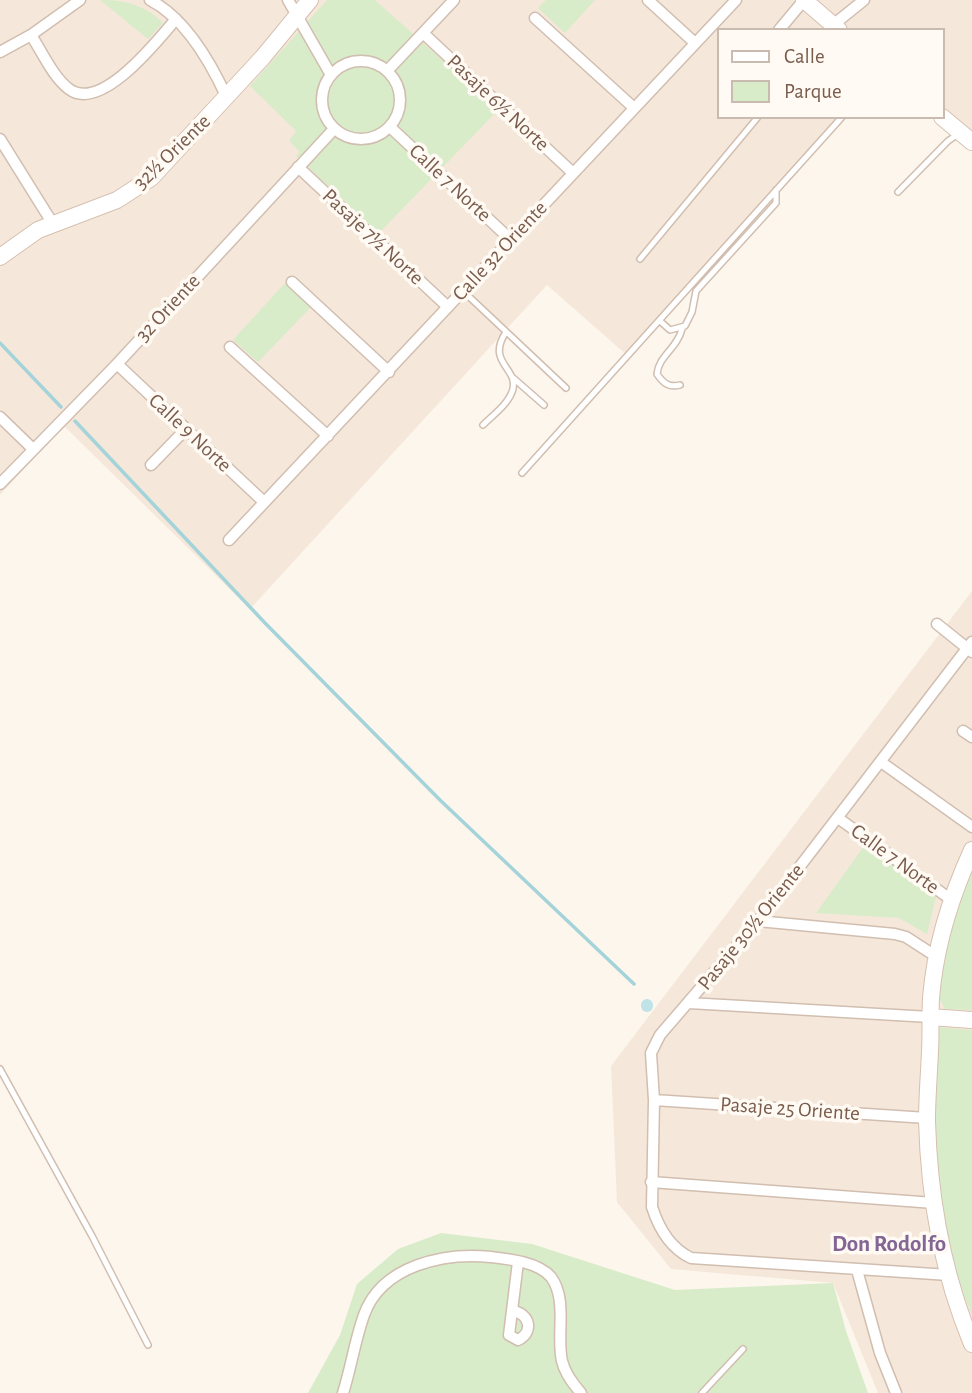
<!DOCTYPE html>
<meta charset="utf-8">
<style>
body{margin:0}
#map{position:relative;width:972px;height:1393px;overflow:hidden;background:#fdf6ec;font-family:"Alegreya Sans",sans-serif}
canvas{display:block}
.legend{position:absolute;left:717px;top:28px;width:228px;height:91px;box-sizing:border-box;background:#fffaf3;border:2px solid #cabbb1;margin:0;padding:9px 12px;list-style:none;font-size:21px;color:#7a5c4d}
.legend li{display:flex;align-items:center;gap:14px;height:35px}
.legend b{width:35px;border:2px solid #cabbb1}
</style>
<div id="map">
<canvas width="972" height="1393"></canvas>
<ul class="legend">
<li><b style="height:9px;background:#fff"></b>Calle</li>
<li><b style="height:19px;background:#d8ecc9"></b>Parque</li>
</ul>
</div>
<script>
const ctx = document.querySelector('canvas').getContext('2d');
ctx.lineJoin = 'round';
function paint(path, color) { ctx.fillStyle = color; ctx.fill(path, 'evenodd'); }
function trace(path, color, width, dash) { ctx.strokeStyle = color; ctx.lineWidth = width; ctx.lineCap = dash ? 'butt' : 'round'; ctx.setLineDash(dash || []); ctx.stroke(path); }
function write(font, color, halo, rows, align = 'center') {
  ctx.font = font + ' "Alegreya Sans",sans-serif'; ctx.lineWidth = 7; ctx.setLineDash([]); ctx.textBaseline = 'middle'; ctx.strokeStyle = halo; ctx.fillStyle = color; for (const [text, x, y, turn = 0] of rows) {
    ctx.save(); ctx.translate(x, y); ctx.rotate((+turn || 0) * Math.PI / 180); ctx.textAlign = isNaN(turn) ? turn : align; if (halo) ctx.strokeText(text, 0, 0); ctx.fillText(text, 0, 0); ctx.restore();
  }
}
paint(new Path2D(`
 M 0,0 L 972,0 L 972,135 L 942,111 L 942,30 L 718,30 L 718,117 L 844,117 L 629,357 L 547,285 L 250,609 L 64,426 L 0,495 Z
 M 972,591 L 972,1393 L 878,1393 L 833,1283 L 671,1269 L 617,1202 L 611,1066 Z`), '#f5e8da');
paint(new Path2D(`
 M 100,0 C 124,0 146,5 163,23 L 148,39 Z
 M 327,0 L 375,0 L 498,110 L 379,233 L 296,156 L 300,152 L 289,141 L 296,131 L 250,86 Z
 M 546,0 L 595,0 L 565,33 L 538,8 Z
 M 286,282 L 311,307 L 258,362 L 233,340 Z
 M 865,845 L 937,893 L 927,934 L 899,918 L 816,913 Z
 M 972,869 L 972,1010 L 945,1009 L 938,996 L 947,945 L 960,899 Z
 M 936,1027 L 972,1030 L 972,1316 C 965,1296 955,1276 950,1256 C 931,1180 933,1105 936,1027 Z
 M 441,1233 L 532,1244 L 675,1290 L 833,1283 L 846,1331 L 868,1393 L 308,1393 L 340,1335 L 357,1284 L 398,1249 Z`), '#d8ecc9');
trace(new Path2D(`
 M 0,343 L 61,407
 M 75,421 L 265,623 L 441,801 L 634,984`), '#a5d3da', 3.5);
trace(new Path2D(`
 M 647,1005 L 647,1006`), '#bfe3e8', 12);
const lane = new Path2D(`
 M 898,192 L 948,141 L 958,134
 M 640,259 L 758,117
 M 463,291 L 566,388
 M 660,321 L 670,330 L 685,326 L 692,312 L 696,291 L 776,203 L 776,190
 M 512,377 L 544,405
 M 680,385 C 669,388 663,383 657,374 C 659,355 677,349 682,329
 M 483,425 C 493,415 507,405 512,392 C 521,368 485,364 506,332
 M 522,473 L 842,117
 M 0,1069 L 92,1236 L 148,1345
 M 702,1393 L 743,1349`);
const street = new Path2D(`
 M 150,0 C 185,18 211,63 227,98
 M 288,0 L 331,75
 M 648,0 L 695,43
 M 535,18 L 633,107
 M 833,25 L 864,0
 M 779,30 L 804,0
 M 423,33 L 573,173
 M 31,35 C 42,52 53,77 69,89 C 101,113 157,41 176,19
 M 0,52 L 31,35 L 80,0
 M322 100a39 39 0 1 1 78 0a39 39 0 1 1-78 0Z
 M 387,71 L 454,0
 M 390,127 L 511,240
 M 0,139 L 53,224
 M 298,167 L 448,307
 M 292,282 L 389,372
 M 230,347 L 328,436
 M 117,364 L 264,502
 M 0,417 L 33,449
 M 151,465 L 186,429
 M 0,484 L 117,364 L 334,129
 M 229,540 L 736,0
 M 937,624 L 972,652
 M 963,731 L 972,737
 M 881,762 L 972,827
 M 838,818 L 953,901
 M 758,921 L 895,934 L 906,937 L 937,957
 M 689,1003 L 930,1017
 M 654,1100 L 927,1118
 M 651,1182 L 934,1203
 M 857,1270 L 880,1353 L 896,1393
 M 949,1275 L 691,1258 C 670,1248 659,1229 652,1207 L 654,1100 L 651,1053 L 660,1035 L 758,921 L 972,642
 M 513,1311 C 530,1314 534,1332 518,1340 L 509,1335 L 518,1262
 M 343,1393 C 351,1368 355,1340 364,1315 C 382,1265 445,1252 491,1257 C 509,1259 538,1262 551,1277 C 568,1300 556,1336 562,1361 C 565,1374 573,1384 581,1393`);
const secondary = new Path2D(`
 M 804,0 L 839,30
 M 942,117 L 972,142
 M 0,257 L 38,230 L 117,200 L 151,178 L 263,57 L 310,0
 M 972,850 C 951,896 935,948 931,998 C 930,1016 931,1034 930,1051 C 929,1075 927,1098 927,1121 C 929,1197 943,1274 972,1344
 M 930,1017 L 972,1020`);
trace(lane, '#d1beb0', 8);
trace(street, '#d1beb0', 13);
trace(secondary, '#d6c0b0', 18);
trace(lane, '#fff', 5);
trace(street, '#fff', 10);
trace(secondary, '#fff', 16);
write('21px', '#7a5c4d', '#fffaf3', [
 ["Pasaje 6½ Norte",498,103,43],
 ["32½ Oriente",172,152,-44],
 ["Calle 7 Norte",450,183,43],
 ["Pasaje 7½ Norte",373,237,43],
 ["Calle 32 Oriente",500,251,-47],
 ["32 Oriente",168,308,-47],
 ["Calle 9 Norte",190,433,43],
 ["Calle 7 Norte",895,859,36],
 ["Pasaje 30½ Oriente",751,927,-51],
 ["Pasaje 25 Oriente",790,1109,4]
]);
write('bold 23px', '#846695', '#fffaf3', [
 ["Don Rodolfo",889,1244]
]);
</script>
